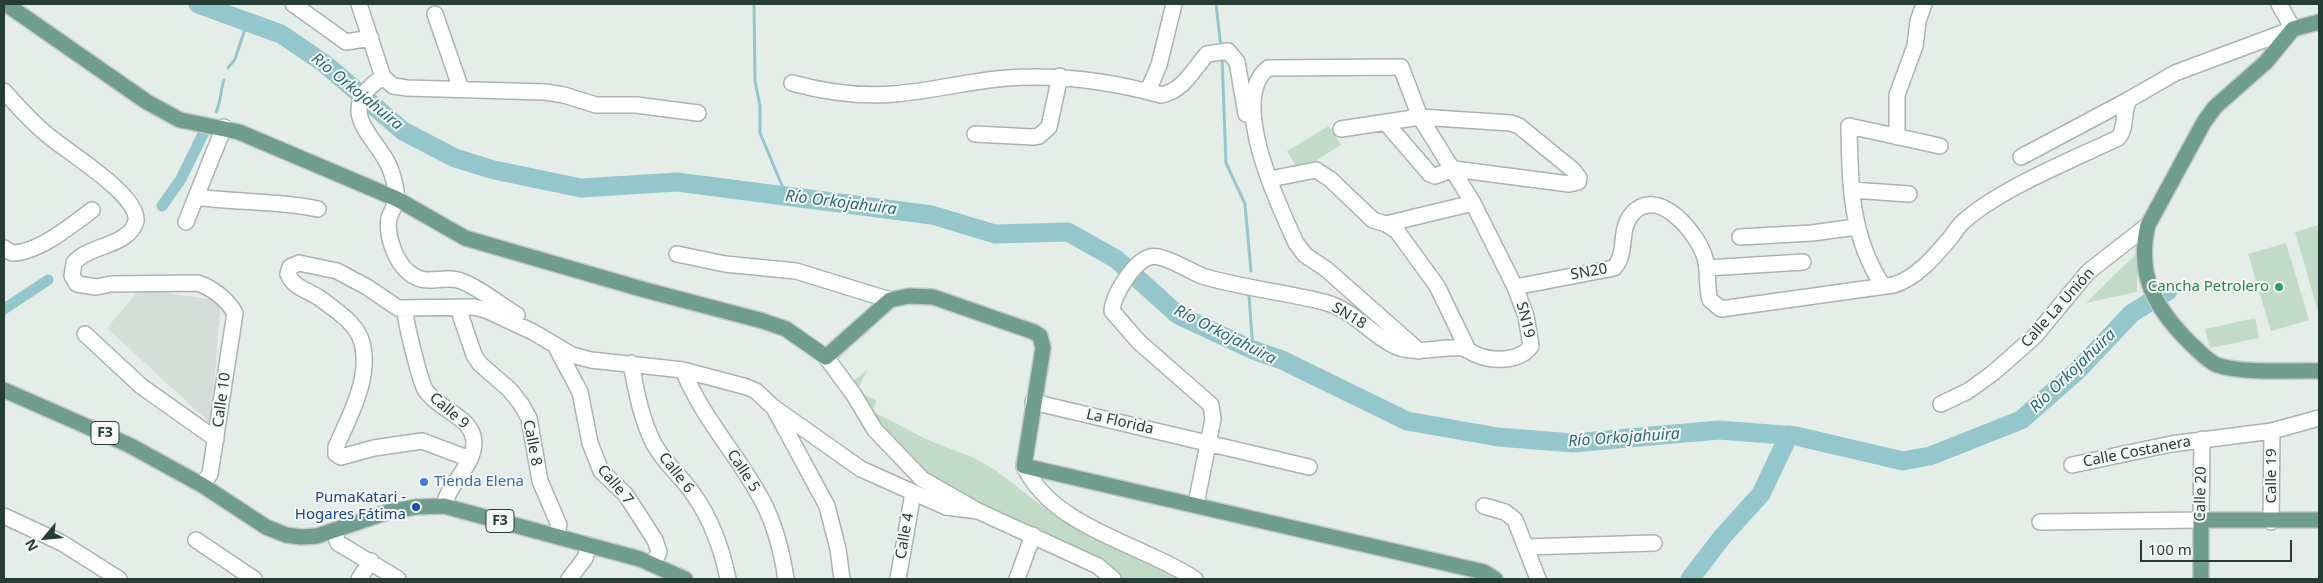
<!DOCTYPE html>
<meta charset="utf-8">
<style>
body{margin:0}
#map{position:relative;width:2323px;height:583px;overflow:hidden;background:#e5ede9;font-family:"Noto Sans",sans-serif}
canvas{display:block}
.frame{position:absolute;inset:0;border:5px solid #263d35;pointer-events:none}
.north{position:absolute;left:20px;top:513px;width:50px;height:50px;-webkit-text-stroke:4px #f6f9f7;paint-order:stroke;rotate:242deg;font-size:14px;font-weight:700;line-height:20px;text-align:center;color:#263d35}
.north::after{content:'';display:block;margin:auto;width:18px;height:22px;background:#263d35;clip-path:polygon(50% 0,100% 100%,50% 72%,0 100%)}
.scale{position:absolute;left:2140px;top:540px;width:152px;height:22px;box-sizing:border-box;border:2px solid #263d35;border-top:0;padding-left:6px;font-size:15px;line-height:18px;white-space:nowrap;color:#263d35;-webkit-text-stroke:4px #f6f9f7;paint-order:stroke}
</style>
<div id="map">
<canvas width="2323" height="583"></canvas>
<div class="frame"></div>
<div class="north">N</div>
<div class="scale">100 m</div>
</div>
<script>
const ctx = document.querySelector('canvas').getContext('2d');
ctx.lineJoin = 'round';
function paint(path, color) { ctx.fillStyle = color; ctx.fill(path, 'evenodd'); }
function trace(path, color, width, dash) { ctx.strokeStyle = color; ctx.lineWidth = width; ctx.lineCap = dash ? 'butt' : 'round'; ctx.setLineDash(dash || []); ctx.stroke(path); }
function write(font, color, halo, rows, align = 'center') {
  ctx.font = font + ' "Noto Sans",sans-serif'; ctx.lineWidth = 4; ctx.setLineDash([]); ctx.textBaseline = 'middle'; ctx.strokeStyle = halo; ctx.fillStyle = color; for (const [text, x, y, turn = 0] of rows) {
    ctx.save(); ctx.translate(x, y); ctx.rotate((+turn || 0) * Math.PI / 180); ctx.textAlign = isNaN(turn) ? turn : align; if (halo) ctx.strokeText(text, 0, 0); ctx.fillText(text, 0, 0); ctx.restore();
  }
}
paint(new Path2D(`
 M 140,289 L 221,301 L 211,424 L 107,328 Z`), '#d4ddd8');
paint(new Path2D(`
 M 1329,126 L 1341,145 L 1299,171 L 1287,151 Z
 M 2319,225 L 2319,315 L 2295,232 Z
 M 2286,243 L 2309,320 L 2271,331 L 2248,254 Z
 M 2141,249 L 2137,265 L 2137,292 L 2086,303 Z
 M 2255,318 L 2259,338 L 2210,348 L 2205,329 Z
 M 867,370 L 857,391 L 877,401 L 872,411 L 928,440 L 974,458 L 995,470 L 1050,512 L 1183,579 L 1125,579 L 1086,553 L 952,494 L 887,437 L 852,382 Z`), '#c1dbc6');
trace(new Path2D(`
 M 754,4 L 755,81 L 760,106 L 760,133 L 786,195
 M 1216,4 L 1221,48
 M 1222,57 L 1226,163 L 1245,204 L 1251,271
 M 228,68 L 235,59 L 247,23
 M 216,112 C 222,99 220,91 224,80
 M 1249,296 L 1253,350`), '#94c7cb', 3);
trace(new Path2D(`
 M 162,206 L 181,179 L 206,128
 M 4,309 L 48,280`), '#94c7cb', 11);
trace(new Path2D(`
 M 198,4 L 281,34 L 325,64 L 403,131 L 455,158 L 494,170 L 581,188 L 677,182 L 932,215 L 995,234 L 1068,232 L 1116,259 L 1178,315 L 1253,350 L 1282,360 L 1407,421 L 1498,437 L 1573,443 L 1719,430 L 1796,436 L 1903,461 L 1930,456 L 2021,420 L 2077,371 L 2132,313 L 2168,291
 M 1690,579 L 1723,536 L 1761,494 L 1789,435`), '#94c7cb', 19);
const minor = new Path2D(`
 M 293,4 L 346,42 L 371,38
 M 359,4 L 383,77 L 393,86 L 407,88 L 545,92 L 564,95 L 596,105 L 636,105 L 698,113
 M 435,14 L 461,89
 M 383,77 C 371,85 359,95 359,110 C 359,131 386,151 392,174 C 394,181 398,193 396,200 C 395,206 391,212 389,218 C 386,234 394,256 404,268 C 424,289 437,275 458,280 C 474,284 502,306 517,315
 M 792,83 C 825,92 859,97 894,94 C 932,91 969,81 1007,78 C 1059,74 1110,81 1161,95 C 1183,91 1193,70 1207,54 L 1228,51 L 1237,62 L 1246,114
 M 4,91 C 18,107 33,124 50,137 C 69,153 139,195 136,221 C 129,247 89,244 74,263 L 72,276 L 77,284 L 96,287 L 111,284 L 198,283 C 214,289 226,298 235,313 L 210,474 L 202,485
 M 1148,91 L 1159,65 L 1174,4
 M 1341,129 L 1420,117 L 1511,123 L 1519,126 L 1573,170 L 1579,178 L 1578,182 L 1569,184 L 1454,169 L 1435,176 L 1430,174 L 1386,123
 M 975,134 L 1033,137 L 1039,136 L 1049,127 L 1060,76
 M 1897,137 L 1897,95 L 1915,46 L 1918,21 L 1924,4
 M 2021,157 L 2130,99
 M 1270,179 L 1316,170 L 1330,179 L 1373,220 L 1386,224 L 1397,231 L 1437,286 L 1468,350
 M 1852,190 L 1909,194
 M 196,197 C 237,203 278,200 318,209
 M 186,222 L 224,127
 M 1386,224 L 1473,203
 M 1740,237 L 1812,233 L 1856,227
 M 4,248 L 12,253 C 38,253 72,225 92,210
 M 677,254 L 725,264 L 796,271 L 890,300
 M 1707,268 L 1803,262
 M 1883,286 C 1850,236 1850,184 1849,126 L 1940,146
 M 1515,287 L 1614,268 C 1628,253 1618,230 1632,214 C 1658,184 1698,234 1705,258 C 1709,272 1706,286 1710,300 L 1721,309 L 1893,285 C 1917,278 1935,256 1951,237 C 1955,232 1958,226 1963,222 C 1999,189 2072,160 2118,138 C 2128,127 2121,111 2130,99 L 2175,73 L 2293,29 L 2279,4
 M 458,308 L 474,355 L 480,364 L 510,390 L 521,404 L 529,418 L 540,481 L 559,525 L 556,536
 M 405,309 C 405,321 420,382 426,391 C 440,411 473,417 474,442 C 474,467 448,483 444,506
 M 85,334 L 141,386 L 216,439
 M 556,347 L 580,392 L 590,443 L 601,471 L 626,495 L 655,540 L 659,552 L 653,564
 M 826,357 L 854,395 L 875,430 L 922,479 L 978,511 L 1098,566 L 1113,579
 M 631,363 C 636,390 641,419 654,444 C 664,463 682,477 694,495 C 712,521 722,549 728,579
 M 683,370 C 702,418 739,456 763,502 C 775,525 782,553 786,579
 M 1033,402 L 1309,467
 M 1941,404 L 1968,391 L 1993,373 L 2035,336 L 2088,272 L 2148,225
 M 774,408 L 827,506 L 838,549 L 842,579
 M 470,459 L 422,441 L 374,448 L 341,457 L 336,454 L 336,447 C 350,415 374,373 360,337 C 353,321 334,309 321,299 C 310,291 293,288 288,274 L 290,267 L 299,263 L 337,271 L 367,287 L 398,308 L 474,307 L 486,310 L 533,332 L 572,355 L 591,360 L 683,370 L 747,387 L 756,391 L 773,407 L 861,469 L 946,507 L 978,511
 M 2072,465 L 2171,444 L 2272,431 L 2319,418
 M 1024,466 C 1053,528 1142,544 1195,579
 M 1196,504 L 1213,419 L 1211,405 L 1139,342 L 1112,311 C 1113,295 1134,261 1150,257 C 1161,253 1190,271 1202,276 C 1242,288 1284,292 1324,302 C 1351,309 1368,331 1391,344 C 1413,357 1438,346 1462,348 C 1468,349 1471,352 1475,354 C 1492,362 1520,362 1531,346 L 1526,316 L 1515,287 L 1473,203 L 1420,117 L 1401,67 L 1268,68 C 1228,100 1279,206 1296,243 L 1305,255 L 1326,269 L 1419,351
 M 1484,506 L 1505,512 L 1515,520 L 1538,579
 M 4,516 L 62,543 L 119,579
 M 2040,522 L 2201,520 L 2202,439
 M 2271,522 L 2272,431
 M 334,532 L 338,543 L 398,579
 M 196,540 L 254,579
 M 1526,547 L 1654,543
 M 359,579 L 371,561
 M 569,579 L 585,558 L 589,545
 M 898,579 L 913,493
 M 1017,579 L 1033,535`);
const major = new Path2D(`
 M 6,4 L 147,102 L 180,120 L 239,132 L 397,199 L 465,238 L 645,290 L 763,321 L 786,329 L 826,357 L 890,300 L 909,296 L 933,297 L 1034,332 L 1040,336 L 1043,348 L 1024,466 L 1484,572 L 1495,579
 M 2319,22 L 2293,29 L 2266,62 L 2215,107 L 2204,122 L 2148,225 C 2136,275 2155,308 2190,343 C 2198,350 2207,361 2217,365 C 2243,374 2291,370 2319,371
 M 4,390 L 129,445 L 202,485 L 266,527 L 286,535 L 301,537 L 317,536 L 388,512 L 416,507 L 444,506 L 640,559 L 685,579
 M 2201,579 L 2201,520 L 2319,520`);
trace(minor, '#a8b5af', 18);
trace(major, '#c2c9c6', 18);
trace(minor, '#fff', 15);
trace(major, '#6f9d8e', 15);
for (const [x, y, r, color] of [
 [2279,287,5,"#2e9e5b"],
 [424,482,5,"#3f7fe0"],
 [416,507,5,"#1a4fb4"]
]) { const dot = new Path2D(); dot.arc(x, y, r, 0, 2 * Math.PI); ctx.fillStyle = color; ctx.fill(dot); trace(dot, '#f6f9f7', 2); }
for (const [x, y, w] of [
 [105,433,28],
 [500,521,28]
]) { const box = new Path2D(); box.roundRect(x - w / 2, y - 11.5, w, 23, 4); ctx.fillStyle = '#f6f9f7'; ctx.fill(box); trace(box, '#263d35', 1); }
write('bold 14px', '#263d35', null, [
 ["F3",105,433],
 ["F3",500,521]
]);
write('15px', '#263d35', '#f6f9f7', [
 ["SN20",1589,272,-10],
 ["Calle La Unión",2058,308,-48],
 ["SN18",1349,316,31],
 ["SN19",1525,320,76],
 ["Calle 10",222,400,-82],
 ["Calle 9",449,411,41],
 ["La Florida",1120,422,13],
 ["Calle 8",532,443,79],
 ["Calle Costanera",2137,452,-11],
 ["Calle 5",743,471,57],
 ["Calle 6",676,473,52],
 ["Calle 19",2272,476,-90],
 ["Calle 7",615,485,50],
 ["Calle 20",2201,494,-89],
 ["Calle 4",905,536,-80]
]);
write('15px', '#27864d', '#f6f9f7', [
 ["Cancha Petrolero",2269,287]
], 'right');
write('15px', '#366cbe', '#f6f9f7', [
 ["Tienda Elena",434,482]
], 'left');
write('15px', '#164399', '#f6f9f7', [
 ["PumaKatari -",406,498],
 ["Hogares Fátima",406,515]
], 'right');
write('italic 16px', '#276b72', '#f6f9f7', [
 ["Río Orkojahuira",357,92,39],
 ["Río Orkojahuira",841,203,7],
 ["Río Orkojahuira",1225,335,27],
 ["Río Orkojahuira",2073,371,-44],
 ["Río Orkojahuira",1624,438,-4]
]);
</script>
